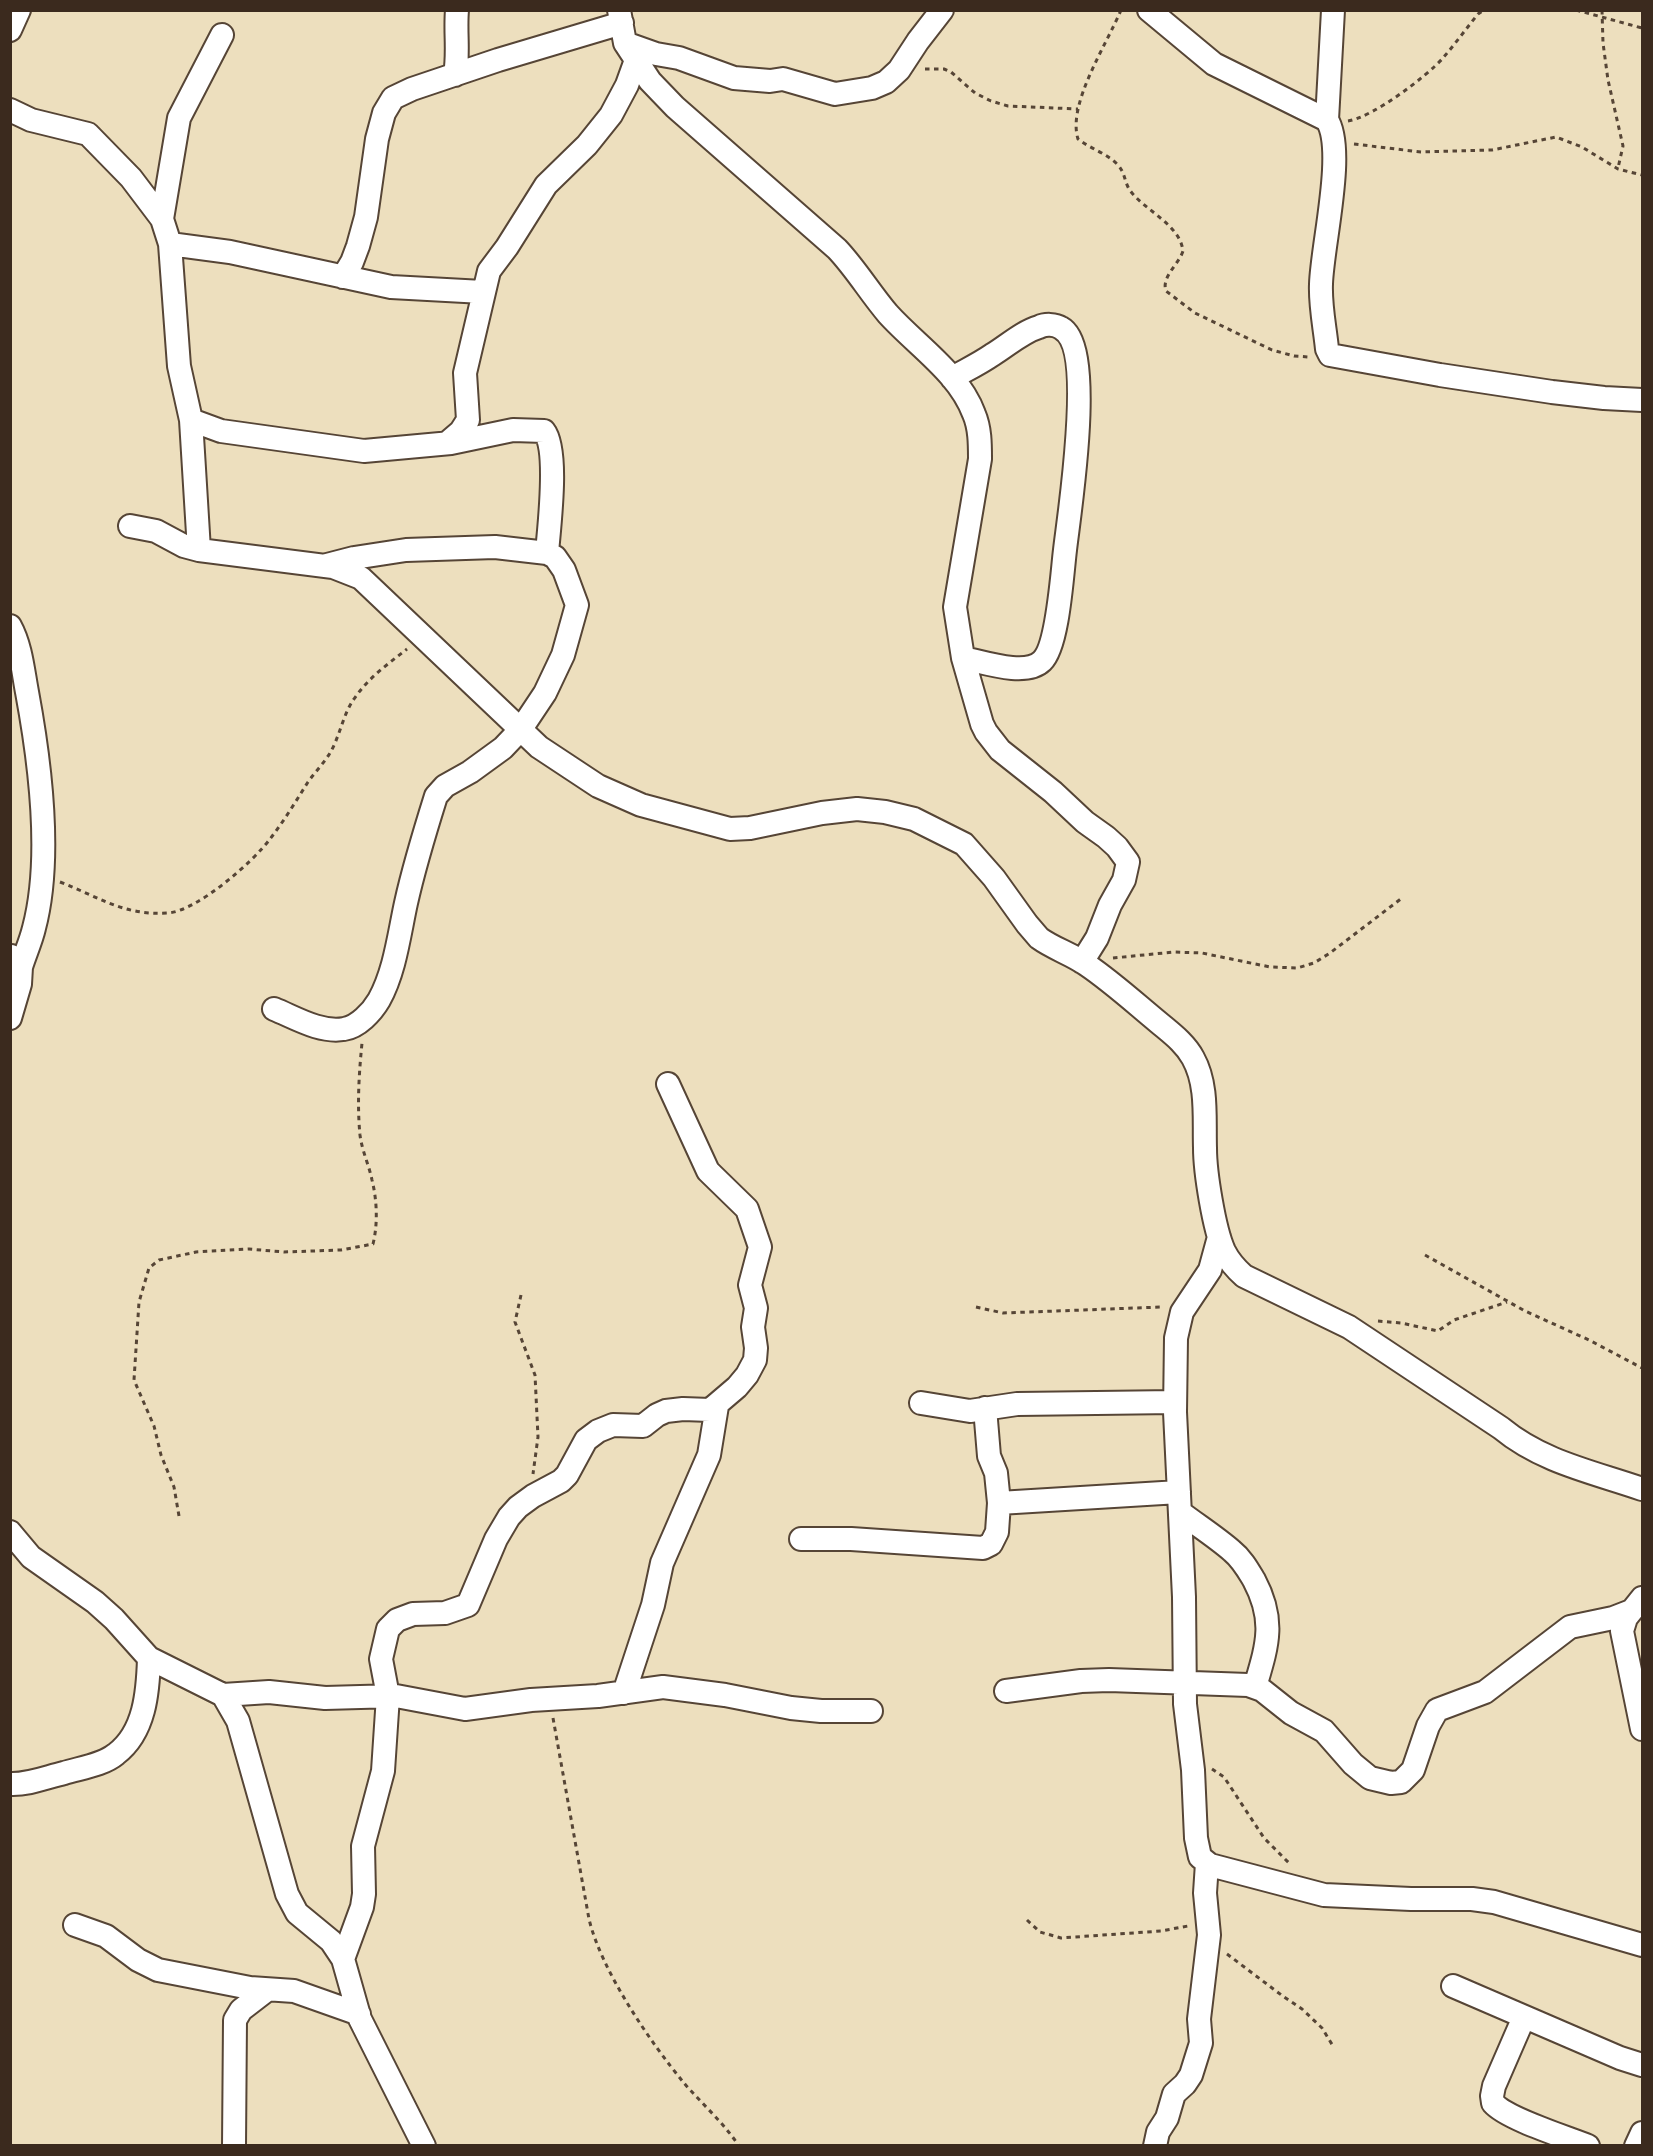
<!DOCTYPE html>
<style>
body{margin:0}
#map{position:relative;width:1653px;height:2156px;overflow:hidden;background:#eddfbe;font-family:"EB Garamond",serif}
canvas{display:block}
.frame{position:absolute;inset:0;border:12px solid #3b2a1e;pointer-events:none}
</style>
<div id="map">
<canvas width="1653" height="2156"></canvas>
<div class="frame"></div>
</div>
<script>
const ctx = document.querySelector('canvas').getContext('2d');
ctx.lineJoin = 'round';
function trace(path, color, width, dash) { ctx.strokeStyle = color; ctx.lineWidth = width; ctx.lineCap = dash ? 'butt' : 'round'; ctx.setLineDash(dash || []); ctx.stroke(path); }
const street = new Path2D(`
 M 619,10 L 625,43 L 650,81 L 675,107 L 837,249 C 856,269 870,293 888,314 C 917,346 959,373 974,414 C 980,428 980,444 980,459 L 955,607 L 963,658 L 982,724 L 986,732 L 1000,750 L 1053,792 L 1085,822 L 1106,837 L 1117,847 L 1128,862 L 1124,880 L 1110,905 L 1097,938 L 1082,962
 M 1149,10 L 1214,64 L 1327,120 C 1346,150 1322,246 1321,284 C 1320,306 1325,328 1327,349 L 1330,355 L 1440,375 L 1552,392 L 1604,398 L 1642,400
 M 10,30 L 19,10
 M 625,43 L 656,54 L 679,58 L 734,78 L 770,81 L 783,79 L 835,94 L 872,88 L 886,82 L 899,70 L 918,41 L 942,10
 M 455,75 C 459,53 455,32 457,10
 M 10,110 L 31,120 L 88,134 L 131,178 L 162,219 L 170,244 L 179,366 L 191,420 L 199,550
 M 1327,120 L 1333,10
 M 162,219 L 179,118 L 222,35
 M 170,244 L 230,252 L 391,287 L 483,292
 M 343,277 L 352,262 L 358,246 L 366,217 L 377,139 L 384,113 L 393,98 L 412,89 L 498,60 L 622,23
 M 952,378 C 966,370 979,364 992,355 C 1007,346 1022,332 1039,327 C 1045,324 1055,324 1061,328 C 1096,347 1069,514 1065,550 C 1062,574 1058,646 1042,661 C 1026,677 983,662 963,658
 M 191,420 L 221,431 L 364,451 L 451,443 L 513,430 L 544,431 C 559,450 549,527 547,553
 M 447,443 L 461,431 L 468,420 L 465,373 L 489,271 L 507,247 L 546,185 L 587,145 L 611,115 L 627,85 L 636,60
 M 130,526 L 156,531 L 184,546 L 199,550 L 333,567 L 361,578 L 539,747 L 598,786 L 641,805 L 730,829 L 750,828 L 822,813 L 857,809 L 885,812 L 914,819 L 964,844 L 994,878 L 1027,924 L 1039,938 C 1054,949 1072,954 1087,965 C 1112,982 1135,1003 1158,1022 C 1171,1033 1185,1043 1193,1058 C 1208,1085 1204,1118 1205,1148 C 1205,1172 1214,1229 1224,1251 C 1229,1261 1235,1268 1244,1276 L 1349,1327 L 1501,1428 C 1542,1462 1593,1472 1642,1489
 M 10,626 C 21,646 23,671 27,692 C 40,762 52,860 34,928 C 31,941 25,954 21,967
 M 274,1009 C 296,1018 320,1033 344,1029 C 358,1027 372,1012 379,1000 C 395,971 399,935 406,903 C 414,867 425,831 436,796 L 445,786 L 470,772 L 503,748 L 521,729 L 545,693 L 563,655 L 577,605 L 564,570 L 555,557 L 547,553 L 495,547 L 406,550 L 354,558 L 327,565
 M 10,1018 L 20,984 L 21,967 L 11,956
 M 1219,1237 L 1210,1270 L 1182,1312 L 1176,1338 L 1175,1412 L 1184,1597 L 1185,1704 L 1193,1770 L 1196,1838 L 1200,1857 L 1210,1865 L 1324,1895 L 1411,1899 L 1472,1899 L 1494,1902 L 1642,1945
 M 921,1403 L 970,1411 L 1017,1404 L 1175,1402
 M 999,1503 L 1179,1492
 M 1180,1512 C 1197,1525 1216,1537 1232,1551 C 1242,1559 1248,1570 1254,1580 C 1276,1621 1267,1646 1255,1687
 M 10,1532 L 31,1557 L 95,1602 L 114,1619 L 149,1658 L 223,1695 L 238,1721 L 287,1894 L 297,1913 L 331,1941 L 343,1959 L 360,2019 L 424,2146
 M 801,1539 L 851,1539 L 983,1548 L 991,1544 L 997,1532 L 999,1503 L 996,1473 L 989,1456 L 985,1408
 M 1642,1598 L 1626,1618 L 1622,1631 L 1642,1729
 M 1006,1691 L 1081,1681 L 1109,1680 L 1248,1685 L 1262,1690 L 1291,1713 L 1324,1731 L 1353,1764 L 1370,1778 L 1391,1783 L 1401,1782 L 1413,1770 L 1428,1726 L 1437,1710 L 1485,1692 L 1570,1627 L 1613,1618 L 1631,1611
 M 624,1693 L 653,1605 L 662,1563 L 709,1455 L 717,1406
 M 223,1695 L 269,1692 L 325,1698 L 396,1696 L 465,1709 L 531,1700 L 598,1696 L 663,1687 L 725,1695 L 791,1708 L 821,1711 L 871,1711
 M 10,1784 C 28,1785 47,1777 64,1773 C 80,1768 103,1765 116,1754 C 145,1732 148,1692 149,1658
 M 75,1925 L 106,1936 L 138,1960 L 158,1970 L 250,1988 L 294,1991 L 359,2014
 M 343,1959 L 362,1907 L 364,1894 L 363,1846 L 383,1771 L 388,1696 L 381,1659 L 388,1629 L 397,1620 L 413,1614 L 445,1613 L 468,1605 L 496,1539 L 509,1517 L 518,1507 L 533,1496 L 561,1481 L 567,1475 L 586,1440 L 598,1431 L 613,1425 L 643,1426 L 657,1415 L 666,1411 L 683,1409 L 710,1410 L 737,1387 L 747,1375 L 755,1360 L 756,1348 L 753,1327 L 756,1308 L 750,1285 L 760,1247 L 747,1209 L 708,1171 L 668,1084
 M 1453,1986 L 1620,2058 L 1642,2065
 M 1524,2017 L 1494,2086 L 1492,2096 L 1493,2103 C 1507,2119 1566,2137 1588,2146
 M 234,2146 L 235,2020 L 241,2010 L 267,1990
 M 1155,2146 L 1158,2132 L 1167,2118 L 1174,2094 L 1185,2084 L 1191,2075 L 1201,2043 L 1199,2019 L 1209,1935 L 1205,1893 L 1207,1863
 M 1636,2146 L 1642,2133`);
trace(street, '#564536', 26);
trace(new Path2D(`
 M 1121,10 C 1107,44 1067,104 1078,139 C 1091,149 1106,153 1117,164 C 1125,172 1124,180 1129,189 C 1143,210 1180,224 1183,251 C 1179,264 1161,277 1166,291 L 1195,313 L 1272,350 L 1294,356 L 1309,357
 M 1576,10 L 1642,28
 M 1602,10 L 1603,43 L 1608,80 L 1623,146 L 1618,168
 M 925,69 L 944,69 L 951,72 L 975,93 L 991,101 L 1008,106 L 1078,109
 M 1348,121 C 1373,117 1426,77 1443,58 C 1455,44 1466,29 1478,14 L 1484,10
 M 1354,144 L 1421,152 L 1492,150 L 1556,137 L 1582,147 L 1618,169 L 1642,175
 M 60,882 C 99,897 124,916 168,913 C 197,911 253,862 270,839 C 284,821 296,801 308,782 C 315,772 324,763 330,753 C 340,736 343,714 354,699 C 368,678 388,664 407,649
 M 1113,958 L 1174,952 L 1202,953 L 1270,967 L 1297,968 L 1314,963 L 1330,953 L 1402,898
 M 1425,1255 L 1525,1311 L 1589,1340 L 1642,1368
 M 521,1295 L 515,1322 L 535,1375 L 538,1437 L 533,1474
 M 976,1307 L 1003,1313 L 1162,1307
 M 1378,1321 L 1401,1323 L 1438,1331 L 1454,1320 L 1507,1302
 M 179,1516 L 174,1487 L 161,1455 L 154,1426 L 134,1380 L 139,1302 L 149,1268 L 159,1260 L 196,1252 L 249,1249 L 284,1252 L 341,1250 L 373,1244 C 378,1224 377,1200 372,1180 C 369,1165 362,1151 360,1135 C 357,1105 359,1073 362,1043
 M 553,1718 L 589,1919 C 601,1970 650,2042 684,2083 C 702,2104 723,2122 739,2146
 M 1212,1769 L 1224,1777 L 1264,1838 L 1291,1865
 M 1027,1920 L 1040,1932 L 1061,1938 L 1161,1931 L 1188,1926
 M 1227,1954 L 1284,1997 L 1302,2009 L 1322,2028 L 1333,2046`), '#564536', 3, [4.5, 4.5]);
trace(street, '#fff', 22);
</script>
